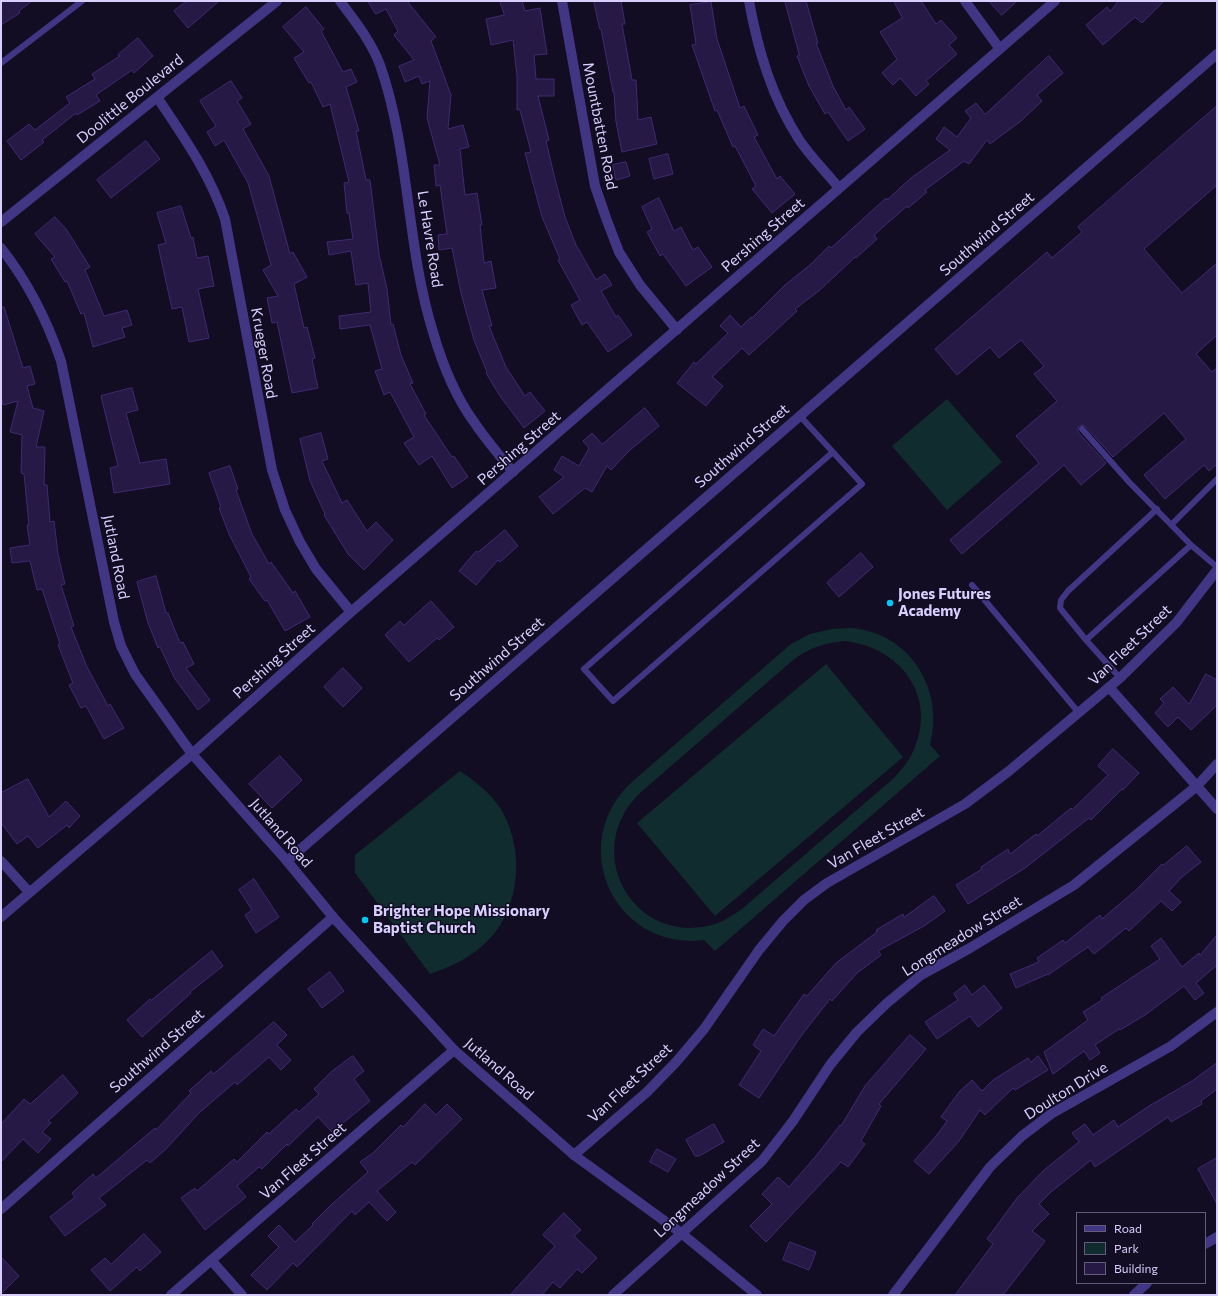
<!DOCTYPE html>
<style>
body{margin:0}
#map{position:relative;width:1218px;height:1296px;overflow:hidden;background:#130d23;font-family:Commissioner,sans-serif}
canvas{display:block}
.frame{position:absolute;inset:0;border:2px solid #d9cfff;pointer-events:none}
.legend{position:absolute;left:1076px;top:1212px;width:130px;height:72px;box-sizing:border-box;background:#130d23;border:1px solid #625b7b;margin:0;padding:5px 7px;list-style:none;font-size:12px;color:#d9cfff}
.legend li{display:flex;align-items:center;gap:8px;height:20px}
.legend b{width:20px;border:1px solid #625b7b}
</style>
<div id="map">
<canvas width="1218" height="1296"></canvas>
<div class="frame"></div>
<ul class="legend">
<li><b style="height:5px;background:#413684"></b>Road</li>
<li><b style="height:11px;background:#102c2e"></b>Park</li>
<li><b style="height:11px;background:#261945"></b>Building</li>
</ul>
</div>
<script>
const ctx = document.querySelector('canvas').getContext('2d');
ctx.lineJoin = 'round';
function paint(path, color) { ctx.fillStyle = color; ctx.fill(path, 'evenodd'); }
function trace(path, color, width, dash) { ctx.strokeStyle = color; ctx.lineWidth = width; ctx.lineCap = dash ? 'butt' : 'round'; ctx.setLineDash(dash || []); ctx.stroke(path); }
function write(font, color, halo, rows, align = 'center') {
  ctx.font = font + ' Commissioner,sans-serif'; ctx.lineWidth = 3; ctx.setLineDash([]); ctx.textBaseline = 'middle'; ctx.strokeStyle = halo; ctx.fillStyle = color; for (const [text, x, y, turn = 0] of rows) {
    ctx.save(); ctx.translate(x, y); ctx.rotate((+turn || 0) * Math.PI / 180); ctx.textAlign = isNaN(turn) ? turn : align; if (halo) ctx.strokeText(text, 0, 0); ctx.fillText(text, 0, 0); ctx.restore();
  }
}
paint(new Path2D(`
 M 947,399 L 1002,462 L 947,510 L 892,446 Z
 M 832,629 C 841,629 850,627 859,629 C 914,638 944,693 930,745 L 940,756 L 715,951 L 704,940 C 613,951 565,842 633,781 L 791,644 L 810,634 ZM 844,641 C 897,646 937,693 915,747 C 911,758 903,768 895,777 L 742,909 C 734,914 726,920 718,923 C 637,951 578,853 640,793 L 793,660 C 809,648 824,643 844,641 Z
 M 826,664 L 903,757 L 715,916 L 637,823 Z
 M 460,771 C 476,782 492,794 502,811 C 526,853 520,915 481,947 C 466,960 449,967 430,974 L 355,873 L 355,855 Z`), '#102c2e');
const building = new Path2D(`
 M 1,1 L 32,1 L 19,11 L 20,13 L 1,25 Z
 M 187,1 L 219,1 L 188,28 L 174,11 Z
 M 368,1 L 407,1 L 436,37 L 431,41 L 451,95 L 448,129 L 463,125 L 469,147 L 460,149 L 465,195 L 477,193 L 482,225 L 480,225 L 484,263 L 491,261 L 496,288 L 482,290 L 492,326 L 489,326 L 506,367 L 525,396 L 530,392 L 545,411 L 524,428 L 500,396 L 486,373 L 487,372 L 474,340 L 461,293 L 452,248 L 439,250 L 438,235 L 447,234 L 440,185 L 436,186 L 434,165 L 440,165 L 427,118 L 430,81 L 422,84 L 419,76 L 405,82 L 399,66 L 414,60 L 394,35 L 398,31 L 386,9 L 376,14 Z
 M 500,1 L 522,1 L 525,11 L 540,8 L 547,54 L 534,55 L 536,79 L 554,79 L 554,96 L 538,96 L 549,140 L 546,141 L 554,175 L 565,217 L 576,245 L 596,280 L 605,274 L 612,285 L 601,291 L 616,317 L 618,315 L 632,335 L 608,352 L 587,322 L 582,325 L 571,305 L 580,300 L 558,260 L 560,259 L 542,217 L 525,153 L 531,152 L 520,110 L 517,110 L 517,76 L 513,40 L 491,45 L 486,19 L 504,15 Z
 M 594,1 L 621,1 L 625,24 L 622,24 L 632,80 L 636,80 L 638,120 L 651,117 L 657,144 L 622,152 L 616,122 L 614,92 L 613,92 L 601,29 L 600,29 Z
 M 785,1 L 806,1 L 818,43 L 816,43 L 833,86 L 846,110 L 849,107 L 865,129 L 848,141 L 828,112 L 825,114 L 809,86 L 797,56 L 799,55 Z
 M 894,1 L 921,1 L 936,24 L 941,20 L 957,38 L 949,45 L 957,54 L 926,81 L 929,84 L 916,96 L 900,78 L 893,85 L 882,73 L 897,59 L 880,32 L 902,18 Z
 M 989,1 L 1017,1 L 1002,15 Z
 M 1119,1 L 1164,1 L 1142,23 L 1135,17 L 1103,45 L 1086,25 L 1107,7 L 1110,11 Z
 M 711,2 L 717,39 L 740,108 L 744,106 L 758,135 L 754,137 L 777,179 L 780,176 L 795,194 L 772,213 L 752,189 L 756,186 L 735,146 L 733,147 L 717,110 L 715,111 L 692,45 L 696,44 L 690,5 Z
 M 306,7 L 324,29 L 321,31 L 343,72 L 351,69 L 357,82 L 346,87 L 359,131 L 356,131 L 366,180 L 370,180 L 379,254 L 387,289 L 391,325 L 393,324 L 401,355 L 413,383 L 410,384 L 426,414 L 424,415 L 452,457 L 454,456 L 468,477 L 452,488 L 432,456 L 419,465 L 404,443 L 414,437 L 390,392 L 384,395 L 375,371 L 382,369 L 370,325 L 340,329 L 339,316 L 371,312 L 368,283 L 356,285 L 351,251 L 329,255 L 327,242 L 353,239 L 349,213 L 347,213 L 344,183 L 349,182 L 330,104 L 323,107 L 311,82 L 309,83 L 294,58 L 304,52 L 283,27 Z
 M 138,38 L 153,56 L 134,73 L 132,70 L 96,95 L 100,101 L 77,115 L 76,113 L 42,140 L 44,142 L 21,160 L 7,141 L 29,124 L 35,130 L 70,103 L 66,97 L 95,79 L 92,74 L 120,56 L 118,55 Z
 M 1049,56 L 1063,73 L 1037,95 L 1042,101 L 1021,121 L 990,144 L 987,140 L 969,164 L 964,161 L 925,190 L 927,192 L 908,208 L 907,206 L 874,235 L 877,239 L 856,258 L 855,257 L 820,290 L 795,309 L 797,311 L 749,355 L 742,348 L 712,377 L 723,386 L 706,406 L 677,383 L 694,362 L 696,364 L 728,333 L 720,326 L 730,315 L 741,327 L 751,317 L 752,318 L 785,285 L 811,264 L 829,246 L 831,248 L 886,198 L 887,200 L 911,178 L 950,150 L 936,139 L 944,127 L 957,137 L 971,118 L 965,111 L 976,103 L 985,114 Z
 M 231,81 L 242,98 L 237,101 L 251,124 L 243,129 L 269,176 L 290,254 L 293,252 L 307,277 L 294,284 L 304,328 L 307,327 L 315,358 L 312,359 L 318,388 L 292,393 L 277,322 L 272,323 L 267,298 L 278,296 L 263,270 L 271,265 L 248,183 L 224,140 L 215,146 L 207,132 L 216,126 L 200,101 Z
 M 1217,106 L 1217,185 L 1144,249 L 1182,293 L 1217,263 L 1217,335 L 1196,354 L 1212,372 L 1217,368 L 1217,464 L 1209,471 L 1204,465 L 1165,499 L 1144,475 L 1186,439 L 1164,413 L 1113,457 L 1085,426 L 1081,425 L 1078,427 L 1078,432 L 1106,463 L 1102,467 L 1081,485 L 1064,465 L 962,554 L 950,540 L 1039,463 L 1016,436 L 1057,401 L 1034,374 L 1044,366 L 1021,340 L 999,358 L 990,347 L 957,375 L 935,349 L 1047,252 L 1052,258 L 1082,232 L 1078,227 Z
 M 146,141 L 160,159 L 111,198 L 97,180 Z
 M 668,154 L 673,174 L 654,179 L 649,159 Z
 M 626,162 L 630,176 L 616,180 L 613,165 Z
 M 659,198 L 674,231 L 681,227 L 693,250 L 698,247 L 712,267 L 686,286 L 663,254 L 660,256 L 647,232 L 652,229 L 642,207 Z
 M 181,206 L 191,238 L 193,237 L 197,258 L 208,256 L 214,286 L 198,289 L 209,338 L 189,342 L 182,307 L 172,309 L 158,245 L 166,243 L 157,213 Z
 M 55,217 L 66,229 L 90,267 L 85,270 L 104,316 L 127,310 L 132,325 L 122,328 L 125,337 L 93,347 L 84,313 L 81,314 L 67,281 L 65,282 L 51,259 L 55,257 L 35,234 Z
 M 1,307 L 4,307 L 23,368 L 30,366 L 35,384 L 27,386 L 33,408 L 44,411 L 36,447 L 45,447 L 44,485 L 47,485 L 50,522 L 54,521 L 58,554 L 65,584 L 61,585 L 74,626 L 71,627 L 87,667 L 108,706 L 110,704 L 124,728 L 104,739 L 86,706 L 81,708 L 69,685 L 73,683 L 58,645 L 60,644 L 42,589 L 37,590 L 30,561 L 12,563 L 10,548 L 30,545 L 27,525 L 29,525 L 24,474 L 21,473 L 22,435 L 10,432 L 18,401 L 3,405 L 1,396 Z
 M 132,388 L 138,410 L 126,413 L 140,463 L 166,459 L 170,484 L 114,493 L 110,468 L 118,466 L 101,396 Z
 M 645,408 L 659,426 L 630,450 L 611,470 L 607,466 L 592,492 L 585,488 L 553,514 L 539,497 L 564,477 L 554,470 L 562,456 L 579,466 L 589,448 L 583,441 L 592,433 L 602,444 Z
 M 321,433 L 328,459 L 322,461 L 342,503 L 347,500 L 367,531 L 376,522 L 393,540 L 364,570 L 348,554 L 324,515 L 325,514 L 310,481 L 300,439 Z
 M 230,466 L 238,489 L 236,490 L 252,534 L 269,564 L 271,562 L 293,593 L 295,591 L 310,617 L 285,631 L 267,600 L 265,601 L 249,579 L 251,577 L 229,534 L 219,508 L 221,507 L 209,473 Z
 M 505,530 L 518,546 L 500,562 L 498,560 L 476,585 L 459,571 L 476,551 L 478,552 Z
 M 861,553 L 873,567 L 839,597 L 827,583 Z
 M 156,576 L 166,613 L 168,613 L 180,643 L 183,642 L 194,664 L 186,668 L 210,700 L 198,710 L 175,679 L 160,647 L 158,648 L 148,623 L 137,582 Z
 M 431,601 L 454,627 L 439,640 L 437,638 L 409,662 L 385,635 L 400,621 L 404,625 Z
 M 343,668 L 362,688 L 343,707 L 324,687 Z
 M 1206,674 L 1217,680 L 1217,705 L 1191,730 L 1178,717 L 1168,727 L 1155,713 L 1164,703 L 1160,699 L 1173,687 L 1189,704 Z
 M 1113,749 L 1139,773 L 1123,790 L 1122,789 L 1091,820 L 1089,818 L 1025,868 L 968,904 L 956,885 L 982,869 L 981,867 L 1008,849 L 1010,854 L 1036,834 L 1037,836 L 1071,808 L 1072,810 L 1108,775 L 1098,766 Z
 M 280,756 L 302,780 L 272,808 L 249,784 Z
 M 28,779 L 49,817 L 66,801 L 80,816 L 69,828 L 67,825 L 38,848 L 28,836 L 17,844 L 1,823 L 1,793 Z
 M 1187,846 L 1201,862 L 1182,877 L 1169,891 L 1181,902 L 1172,911 L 1161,901 L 1129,931 L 1126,928 L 1094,954 L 1088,947 L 1048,975 L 1048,974 L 1016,988 L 1010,974 L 1039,962 L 1037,958 L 1063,940 L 1065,943 L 1100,915 L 1102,919 L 1136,890 L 1162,864 L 1163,865 Z
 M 254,879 L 279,917 L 256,933 L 245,915 L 252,910 L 239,890 Z
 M 934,896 L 945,911 L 924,926 L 878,951 L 881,955 L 857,973 L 832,1001 L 830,999 L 801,1036 L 759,1098 L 739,1085 L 761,1051 L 753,1045 L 763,1029 L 774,1036 L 804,994 L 807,996 L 836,963 L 877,932 L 876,930 L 903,914 L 904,917 Z
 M 1217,935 L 1217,965 L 1196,983 L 1204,993 L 1195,1000 L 1184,986 L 1145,1015 L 1120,1030 L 1119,1029 L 1095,1045 L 1100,1053 L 1090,1060 L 1084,1051 L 1053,1074 L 1044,1052 L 1088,1020 L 1083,1012 L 1102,1000 L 1101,998 L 1160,959 L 1151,946 L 1161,938 L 1182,967 L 1199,953 L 1200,955 Z
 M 212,951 L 223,966 L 190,992 L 191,993 L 142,1037 L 127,1020 L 150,999 L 151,1000 Z
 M 330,972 L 344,991 L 322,1008 L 308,989 Z
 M 965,985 L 972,995 L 984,985 L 1002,1008 L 978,1027 L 970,1016 L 937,1039 L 925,1022 L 958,1000 L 954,994 Z
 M 274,1022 L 287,1035 L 277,1045 L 291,1060 L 281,1070 L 269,1057 L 237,1085 L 235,1082 L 199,1113 L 166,1149 L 150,1163 L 147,1160 L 99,1198 L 106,1205 L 65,1236 L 50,1217 L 75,1197 L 72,1193 L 93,1174 L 96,1178 L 155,1128 L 156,1130 L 191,1093 L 189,1091 L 211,1071 L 213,1074 Z
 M 910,1035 L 926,1049 L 879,1104 L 881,1106 L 861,1141 L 865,1144 L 848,1167 L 841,1162 L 766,1242 L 750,1226 L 772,1204 L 762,1194 L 778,1177 L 789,1187 L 816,1156 L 840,1125 L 841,1126 L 865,1086 Z
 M 353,1056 L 364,1071 L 354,1079 L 370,1101 L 332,1132 L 318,1117 L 288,1146 L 287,1144 L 262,1169 L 259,1167 L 237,1186 L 246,1197 L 205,1230 L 181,1198 L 195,1188 L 197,1191 L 234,1159 L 237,1162 L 267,1132 L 269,1134 L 296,1109 L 299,1112 L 319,1094 L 314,1089 L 331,1072 Z
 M 1038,1056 L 1048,1070 L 1015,1090 L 1013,1088 L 985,1115 L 980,1110 L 959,1141 L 929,1174 L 914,1161 L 937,1135 L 947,1121 L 941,1117 L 959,1092 L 972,1080 L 982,1091 L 993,1080 L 1028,1058 L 1031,1062 Z
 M 1217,1063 L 1217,1089 L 1201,1101 L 1202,1104 L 1171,1122 L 1168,1117 L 1095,1167 L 1091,1160 L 1051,1192 L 1039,1204 L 1049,1214 L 1032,1231 L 1045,1241 L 1003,1295 L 955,1295 L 993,1244 L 987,1239 L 1017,1198 L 1044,1170 L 1079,1142 L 1072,1133 L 1085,1124 L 1093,1135 L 1114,1120 L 1118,1127 L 1149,1106 L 1192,1081 Z
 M 63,1075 L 78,1093 L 48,1121 L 51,1123 L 42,1132 L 51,1139 L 38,1153 L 23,1139 L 1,1162 L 1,1124 L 24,1099 L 30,1104 Z
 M 425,1104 L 436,1115 L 447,1104 L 462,1119 L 415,1165 L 412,1162 L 377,1191 L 396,1212 L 387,1221 L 369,1202 L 355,1215 L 352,1211 L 297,1267 L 293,1263 L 267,1290 L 251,1275 L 279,1247 L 268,1236 L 279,1225 L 295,1242 L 313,1225 L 312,1224 L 331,1205 L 368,1172 L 360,1162 L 373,1153 L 401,1125 L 403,1127 Z
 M 714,1124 L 724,1142 L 699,1156 L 695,1156 L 686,1140 Z
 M 657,1149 L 676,1159 L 668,1172 L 650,1162 Z
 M 1217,1158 L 1217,1204 L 1198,1169 Z
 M 564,1213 L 581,1230 L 574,1236 L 597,1258 L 582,1273 L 577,1269 L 560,1288 L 553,1282 L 542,1295 L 510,1295 L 555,1246 L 543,1235 Z
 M 144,1234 L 161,1252 L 140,1271 L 137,1267 L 110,1291 L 91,1270 L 105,1258 L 111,1264 Z
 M 790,1242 L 816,1252 L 809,1270 L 783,1260 Z
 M 1,1257 L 19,1276 L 1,1294 Z`);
paint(building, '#261945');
trace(building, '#3f2a72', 1);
trace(new Path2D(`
 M 1,63 L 82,1
 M 800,416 L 862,484 L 613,701 L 584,669 L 833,452
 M 1082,429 L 1129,482 L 1191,545 L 1217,567
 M 1157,509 L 1068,591 L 1061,600 L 1060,608 L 1086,640 L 1191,545
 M 1171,525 L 1217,479
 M 972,585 L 1079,713
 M 1086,640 L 1120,678`), '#413684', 6);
trace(new Path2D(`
 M 340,1 C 355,21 371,41 380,65 C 410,151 406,245 433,332 C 442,363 455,396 474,422 C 486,440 500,456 513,472
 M 562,1 L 595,186 L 606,218 L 619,252 L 640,285 L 677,330
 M 749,1 C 758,51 772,98 800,141 C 811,157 826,172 839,188
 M 965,1 L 1000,49
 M 157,97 C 184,138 209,172 225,219 L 272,470 L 285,510 L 300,542 L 316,569 L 351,612
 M 1,222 L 277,1
 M 1109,687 L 1217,809
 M 1,861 L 29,892
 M 287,861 L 1217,54
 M 1,917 L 192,754 L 351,612 L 1055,1
 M 574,1155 L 647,1092 L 677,1061 L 704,1029 L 759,950 L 783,921 L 804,900 L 827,883 L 965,804 L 1009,771 L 1120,678 L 1176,623 L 1217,570
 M 1,1209 L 333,917
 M 1205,1244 L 1217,1237
 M 211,1260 L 242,1295
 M 171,1295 L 454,1050
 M 613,1295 L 762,1161 L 793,1121 L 830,1065 L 857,1032 L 887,1003 L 921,975 L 970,948 L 1074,885 L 1197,786 L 1217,764
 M 893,1295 L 990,1167 L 1022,1136 L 1051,1114 L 1171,1046 L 1217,1012
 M 1134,1295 L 1147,1283`), '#413684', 10);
trace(new Path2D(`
 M 1,248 C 28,282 47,320 61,361 L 114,622 L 121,646 L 135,674 L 192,754 L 287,861 L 333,917 L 454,1050 L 574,1155 L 681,1233 L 757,1295`), '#413684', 10);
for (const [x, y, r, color] of [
 [890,603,4,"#00c9fa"],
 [365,920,4,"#00c9fa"]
]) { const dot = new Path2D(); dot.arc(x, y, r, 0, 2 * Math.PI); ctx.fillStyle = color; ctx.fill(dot); trace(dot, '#130d23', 1.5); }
write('15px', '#d9cfff', '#130d23', [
 ["Doolittle Boulevard",130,99,-39],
 ["Mountbatten Road",600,126,79],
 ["Southwind Street",987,234,-41],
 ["Pershing Street",763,235,-41],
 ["Le Havre Road",430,239,81],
 ["Krueger Road",264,353,80],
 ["Southwind Street",742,446,-41],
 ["Pershing Street",519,448,-41],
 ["Jutland Road",116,557,79],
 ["Van Fleet Street",1130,645,-44],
 ["Southwind Street",497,659,-41],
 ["Pershing Street",274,661,-42],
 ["Jutland Road",281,833,49],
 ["Van Fleet Street",876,838,-30],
 ["Longmeadow Street",962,936,-32],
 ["Southwind Street",157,1051,-41],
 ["Jutland Road",499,1069,41],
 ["Van Fleet Street",630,1083,-43],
 ["Doulton Drive",1066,1091,-32],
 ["Van Fleet Street",303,1161,-41],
 ["Longmeadow Street",707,1188,-43]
]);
write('bold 15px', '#d9cfff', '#130d23', [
 ["Jones Futures",898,594],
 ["Academy",898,611],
 ["Brighter Hope Missionary",373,911],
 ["Baptist Church",373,928]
], 'left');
</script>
